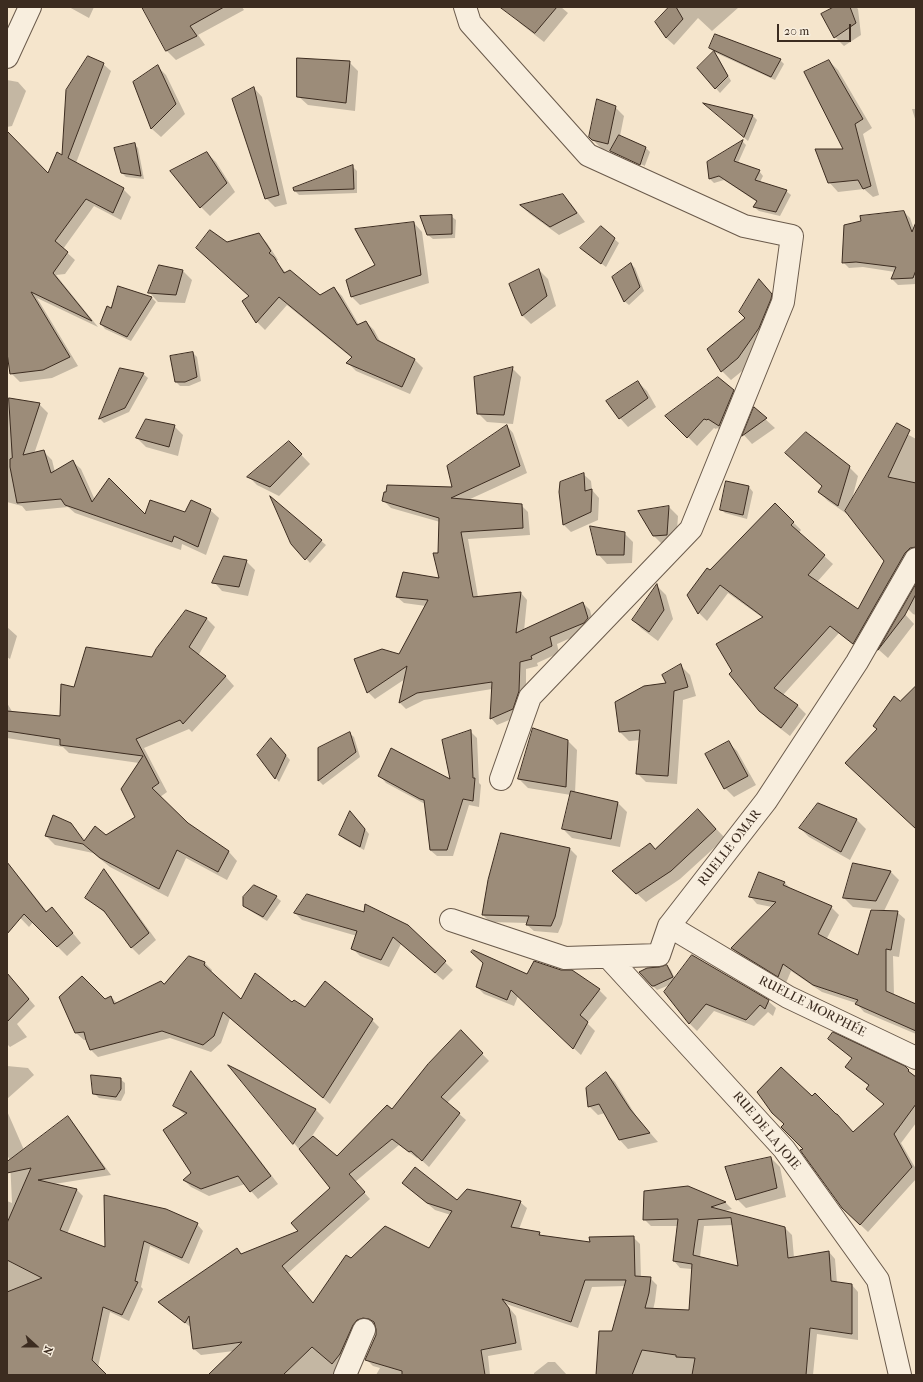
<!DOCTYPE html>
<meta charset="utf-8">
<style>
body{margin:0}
#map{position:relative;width:923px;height:1382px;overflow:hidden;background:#f5e5cc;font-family:"IM FELL French Canon",serif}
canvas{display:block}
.frame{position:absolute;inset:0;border:8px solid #3c2c20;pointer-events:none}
.north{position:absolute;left:16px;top:1326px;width:40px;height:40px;-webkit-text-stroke:3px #f8eede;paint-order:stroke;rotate:111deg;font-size:11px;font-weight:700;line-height:16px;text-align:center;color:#3c2c20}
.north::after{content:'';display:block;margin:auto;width:14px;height:18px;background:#3c2c20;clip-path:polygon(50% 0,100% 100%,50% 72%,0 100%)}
.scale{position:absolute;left:777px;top:24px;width:74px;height:18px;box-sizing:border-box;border:2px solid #3c2c20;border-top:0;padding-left:5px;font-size:12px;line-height:14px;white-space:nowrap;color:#3c2c20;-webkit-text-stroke:3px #f8eede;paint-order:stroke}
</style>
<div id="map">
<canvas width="923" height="1382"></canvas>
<div class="frame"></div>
<div class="north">N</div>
<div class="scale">20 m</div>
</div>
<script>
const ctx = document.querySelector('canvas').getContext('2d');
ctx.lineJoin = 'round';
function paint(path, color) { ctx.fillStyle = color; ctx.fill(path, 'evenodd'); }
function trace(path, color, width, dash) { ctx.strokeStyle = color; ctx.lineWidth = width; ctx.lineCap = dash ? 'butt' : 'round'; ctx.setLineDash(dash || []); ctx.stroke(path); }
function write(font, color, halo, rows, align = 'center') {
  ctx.font = font + ' "IM FELL French Canon",serif'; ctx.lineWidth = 3; ctx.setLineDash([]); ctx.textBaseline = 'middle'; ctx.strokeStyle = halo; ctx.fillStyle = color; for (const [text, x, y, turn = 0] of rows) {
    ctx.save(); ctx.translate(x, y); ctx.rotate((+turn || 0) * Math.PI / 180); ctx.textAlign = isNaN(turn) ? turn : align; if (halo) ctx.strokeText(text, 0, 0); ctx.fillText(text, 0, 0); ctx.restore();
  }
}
paint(new Path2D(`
 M 69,7 L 94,7 L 89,18 Z
 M 150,7 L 242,7 L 244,10 L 198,35 L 205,45 L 176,60 L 167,51 Z
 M 518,7 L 561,7 L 568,13 L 544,42 L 521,24 L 512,15 Z
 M 671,7 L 739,7 L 712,31 L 698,18 L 674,45 L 666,38 L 656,22 Z
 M 836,7 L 856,7 L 858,9 L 861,35 L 844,46 L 835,37 Z
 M 710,48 L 780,60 L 784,64 L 775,80 L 714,52 Z
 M 714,53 L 718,57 L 731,81 L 720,93 L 698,68 Z
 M 829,61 L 838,70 L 872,128 L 863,134 L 879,195 L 873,197 L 864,189 L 838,192 L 829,182 L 844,150 Z
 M 349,62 L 358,71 L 355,111 L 308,105 L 298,96 Z
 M 103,64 L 111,71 L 76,163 L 123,189 L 131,197 L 121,220 L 94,206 L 63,249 L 75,260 L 65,274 L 56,275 L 98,327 L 37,298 L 78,366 L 52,378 L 20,382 L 11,373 L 7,346 L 7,132 L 49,175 L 63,156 Z
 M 157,66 L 166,75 L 185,114 L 161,137 L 152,129 L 134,83 Z
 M 7,80 L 18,82 L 26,91 L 12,126 L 7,127 Z
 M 254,88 L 262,97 L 287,204 L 275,207 L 266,198 Z
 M 615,107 L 624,116 L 620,136 L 646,148 L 650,152 L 644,168 L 616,155 L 611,151 L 602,149 L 590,137 ZM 615,153 L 645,166 L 644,168 L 615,155 Z
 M 709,107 L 753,116 L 757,120 L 748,141 Z
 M 912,109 L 916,109 L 916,122 Z
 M 742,141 L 746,145 L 738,163 L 759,171 L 763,176 L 760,182 L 786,191 L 791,195 L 780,216 L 759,211 L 754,207 L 757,202 L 724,180 L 714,183 L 710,179 Z
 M 134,144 L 138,148 L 144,179 L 126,177 L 122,173 Z
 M 207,153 L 216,162 L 235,192 L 210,216 L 201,207 Z
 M 352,166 L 357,171 L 357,193 L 299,195 L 295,191 Z
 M 563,195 L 572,205 L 585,222 L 559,235 L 530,214 L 521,206 Z
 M 904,212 L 910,218 L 914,229 L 916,225 L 916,284 L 898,285 L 892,279 L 895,272 L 863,267 L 849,268 L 843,262 Z
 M 451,216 L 456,220 L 455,238 L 433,239 L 428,235 Z
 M 414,223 L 422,232 L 429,283 L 360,305 L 352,297 L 377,265 Z
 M 601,228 L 619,243 L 606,267 L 581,248 Z
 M 259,235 L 267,243 L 278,260 L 276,261 L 286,273 L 320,296 L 334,288 L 342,296 L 359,325 L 366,322 L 374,330 L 381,343 L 415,360 L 423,368 L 410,394 L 356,371 L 348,363 L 352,358 L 287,305 L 265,330 L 257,322 L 244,301 L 250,296 L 227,243 Z
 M 631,264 L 635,268 L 644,291 L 629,305 L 624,301 Z
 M 159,266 L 183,271 L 192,280 L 185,303 L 158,302 L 150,293 Z
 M 539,270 L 548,279 L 556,306 L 531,324 L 522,315 Z
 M 760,281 L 780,304 L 747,367 L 731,380 L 722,371 L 747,318 Z
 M 119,287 L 152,298 L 156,302 L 131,341 L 105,329 L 101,324 L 112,309 Z
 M 193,353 L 197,357 L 201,381 L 189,386 L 180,386 L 176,382 Z
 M 512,368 L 521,377 L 513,424 L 487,422 L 478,413 Z
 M 120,369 L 143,374 L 148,378 L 129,412 L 104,423 L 100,419 Z
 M 638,382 L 647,391 L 656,407 L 628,427 L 620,418 Z
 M 733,391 L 742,400 L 728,434 L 717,428 L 716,429 L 714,428 L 697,446 L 667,416 Z
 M 7,399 L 39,404 L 48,413 L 34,454 L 43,451 L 52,460 L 55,472 L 72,461 L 81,469 L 95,500 L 145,516 L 185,513 L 210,510 L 219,518 L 206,555 L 182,544 L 181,550 L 75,513 L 68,507 L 26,511 L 22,506 L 7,502 Z
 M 754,409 L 775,428 L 752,444 L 744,435 Z
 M 174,426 L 183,435 L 178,456 L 146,447 L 137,438 Z
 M 507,426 L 513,433 L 527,473 L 468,500 L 521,505 L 528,512 L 530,535 L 468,539 L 478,597 L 521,593 L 527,600 L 524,631 L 583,603 L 590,610 L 594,626 L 591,629 L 557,644 L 559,653 L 537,663 L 538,666 L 526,669 L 526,699 L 519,716 L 497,725 L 491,718 L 492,689 L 424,700 L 406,709 L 400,703 L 405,679 L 375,699 L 368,692 L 355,660 L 399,655 L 426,606 L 404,603 L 397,597 L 440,579 L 439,554 L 440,522 L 391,508 L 384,501 L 453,488 Z
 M 896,428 L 916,439 L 916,558 L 861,651 L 839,633 L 783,695 L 798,706 L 806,714 L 790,736 L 768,719 L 759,711 L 733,672 L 763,618 L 728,593 L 707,621 L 699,613 L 688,595 L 775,504 L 801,530 L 799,533 L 833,564 L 817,582 L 859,611 L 885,561 L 848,513 L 847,514 L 828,501 L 819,492 L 849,467 L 858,476 L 851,503 Z
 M 289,442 L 310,464 L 279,496 L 257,485 L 249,477 Z
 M 583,474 L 591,481 L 592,490 L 599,498 L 598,520 L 571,532 L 564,525 L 560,492 Z
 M 727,482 L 749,487 L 753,492 L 747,519 L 725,513 L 721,509 Z
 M 273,500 L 326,545 L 310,563 L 292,543 Z
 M 669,507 L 678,516 L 676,544 L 663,545 L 654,536 Z
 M 624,533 L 633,542 L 632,563 L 607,564 L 598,554 Z
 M 246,561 L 255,570 L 248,596 L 222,591 L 214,582 Z
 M 657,586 L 666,595 L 673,619 L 658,641 L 642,629 L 633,620 Z
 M 916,586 L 916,615 L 913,614 L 905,606 Z
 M 902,611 L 914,624 L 888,658 L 879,650 Z
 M 206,618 L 215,627 L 198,656 L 226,677 L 234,686 L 192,732 L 189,729 L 144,748 L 167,792 L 160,797 L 187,823 L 229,852 L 237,861 L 227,880 L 186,858 L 168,897 L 110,867 L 93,853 L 55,845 L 46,836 L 53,816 L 71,824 L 77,830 L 75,830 L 86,845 L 88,844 L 79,832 L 85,841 L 106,836 L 136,817 L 139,763 L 69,753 L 63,747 L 7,738 L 7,703 L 13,713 L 61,717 L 75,688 L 153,658 Z
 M 7,627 L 17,636 L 10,659 L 7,657 Z
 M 681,666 L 690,675 L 696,696 L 683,700 L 677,784 L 646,782 L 637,773 L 640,740 L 629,741 L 620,732 L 616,703 L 668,684 Z
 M 470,731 L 477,738 L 479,783 L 481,785 L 479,807 L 469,805 L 453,856 L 437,856 L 430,850 L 425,804 L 386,783 L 380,776 L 451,781 Z
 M 349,733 L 354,737 L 360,757 L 323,785 L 319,781 L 319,749 Z
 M 568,741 L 577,750 L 575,793 L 618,803 L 627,812 L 620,847 L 572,838 L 563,829 L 571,795 L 528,788 L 519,779 Z
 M 728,742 L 737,751 L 756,785 L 734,797 L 725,788 Z
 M 275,743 L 290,760 L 279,782 L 258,755 Z
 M 818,805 L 857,820 L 866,829 L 850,860 L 809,837 L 800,828 Z
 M 698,810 L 725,838 L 680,879 L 646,902 L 622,880 L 650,844 L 656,850 Z
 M 355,817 L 369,834 L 364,850 L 344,839 L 340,834 Z
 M 570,849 L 577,856 L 562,924 L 558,933 L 534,931 L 527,925 L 528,923 L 490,922 L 483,915 L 489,880 Z
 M 854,864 L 890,871 L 899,880 L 884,911 L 897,912 L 905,919 L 899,957 L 893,956 L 894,995 L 916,1005 L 916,1034 L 864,1012 L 856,1003 L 822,992 L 791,971 L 786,983 L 740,956 L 732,948 L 772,907 L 757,904 L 750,896 L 784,882 L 792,890 L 831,907 L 839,915 L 826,940 L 858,957 L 883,910 L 853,907 L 844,898 Z
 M 104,871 L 111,878 L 156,940 L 139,955 L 132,948 L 108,915 L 94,904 L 87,897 Z
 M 16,875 L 25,884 L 48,913 L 52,908 L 81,943 L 67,956 L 33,922 L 29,927 L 7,904 L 7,886 Z
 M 276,897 L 281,901 L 267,921 L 249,910 L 244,905 Z
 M 295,913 L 407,925 L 453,970 L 443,980 L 401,944 L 389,967 L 360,956 L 352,948 L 357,936 L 302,920 Z
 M 189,957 L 205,963 L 212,970 L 211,973 L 242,1001 L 292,1004 L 305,1009 L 372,1020 L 379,1027 L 330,1104 L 230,1018 L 221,1043 L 211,1052 L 170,1038 L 98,1057 L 91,1050 L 86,1040 L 84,1040 L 76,1033 L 105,1000 L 111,997 L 117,1003 L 164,985 Z
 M 484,963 L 528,976 L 561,971 L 572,971 L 599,990 L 607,998 L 587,1023 L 595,1031 L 581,1055 L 518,996 L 514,1006 L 484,994 L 477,987 Z
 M 667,966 L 671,970 L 675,979 L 768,1001 L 776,1008 L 773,1016 L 768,1012 L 754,1026 L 714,1011 L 697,1031 L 689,1023 L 672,984 L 657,990 L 653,986 Z
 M 7,973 L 35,1006 L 17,1024 L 27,1037 L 10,1047 L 7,1044 Z
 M 461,1032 L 489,1061 L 447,1103 L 466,1120 L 429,1167 L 418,1157 L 417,1158 L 399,1145 L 355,1182 L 370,1199 L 288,1273 L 314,1304 L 352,1260 L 429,1249 L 451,1215 L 435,1210 L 403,1183 L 458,1202 L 520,1202 L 527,1208 L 519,1229 L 539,1233 L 543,1237 L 591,1243 L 633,1237 L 640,1244 L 641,1278 L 650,1278 L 657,1285 L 655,1301 L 653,1310 L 689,1311 L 692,1269 L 680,1268 L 674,1261 L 678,1226 L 651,1226 L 644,1219 L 688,1187 L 726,1203 L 732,1209 L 724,1211 L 785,1228 L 792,1235 L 794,1258 L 829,1252 L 835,1259 L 837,1283 L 852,1285 L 858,1292 L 858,1340 L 817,1334 L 813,1375 L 597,1375 L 612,1332 L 625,1286 L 592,1287 L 578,1328 L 506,1304 L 516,1316 L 522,1350 L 488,1356 L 490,1375 L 376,1375 L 380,1368 L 373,1366 L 366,1359 L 376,1335 L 376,1325 L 369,1324 L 334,1375 L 209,1375 L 234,1351 L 201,1355 L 194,1349 L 192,1328 L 166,1309 L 159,1303 L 236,1249 L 242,1255 L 299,1232 L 331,1188 L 232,1068 L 315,1109 L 324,1118 L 312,1136 L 337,1157 L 392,1111 ZM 733,1225 L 739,1267 L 700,1257 L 704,1226 Z
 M 829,1039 L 908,1070 L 916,1078 L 916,1123 L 901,1143 L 916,1169 L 916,1179 L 868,1232 L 851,1216 L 805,1150 L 812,1098 L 853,1133 L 885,1105 L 867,1089 L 869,1086 L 855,1075 L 847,1067 L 853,1059 Z
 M 7,1066 L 28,1068 L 34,1075 L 7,1099 Z
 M 191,1073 L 199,1080 L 278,1184 L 258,1199 L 245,1184 L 209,1196 L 191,1187 L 184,1180 L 192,1173 L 185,1115 L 174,1105 Z
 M 606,1073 L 615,1082 L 638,1119 L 658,1142 L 628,1149 L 619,1139 L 605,1113 L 598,1115 L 589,1106 Z
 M 120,1079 L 125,1083 L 125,1093 L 121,1101 L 99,1098 L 94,1093 Z
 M 7,1111 L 24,1150 L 68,1118 L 74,1124 L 111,1175 L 54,1184 L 77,1190 L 83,1196 L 67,1234 L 106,1249 L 197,1224 L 203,1231 L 189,1264 L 150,1246 L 141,1287 L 143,1289 L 129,1321 L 110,1312 L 98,1367 L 104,1375 L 7,1375 L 7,1201 L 12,1203 L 10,1160 L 7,1155 Z
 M 771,1158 L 780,1167 L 786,1197 L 746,1208 L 737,1199 Z
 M 548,1362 L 555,1362 L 567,1375 L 534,1375 L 534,1373 Z`), '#0003');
const building = new Path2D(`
 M 142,7 L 224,7 L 190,26 L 197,36 L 166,51 Z
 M 500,7 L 557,7 L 535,33 Z
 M 669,7 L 676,7 L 683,19 L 666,38 L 655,22 Z
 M 834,7 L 850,7 L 856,23 L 834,38 L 821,14 Z
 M 715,34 L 781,59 L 771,77 L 709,48 Z
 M 714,51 L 728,76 L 715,89 L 697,68 Z
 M 88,56 L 104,63 L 68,158 L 124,188 L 113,213 L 86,199 L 55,241 L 68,252 L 53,273 L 92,321 L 31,292 L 70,357 L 43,370 L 10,374 L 7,353 L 7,131 L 48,173 L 57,152 L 62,155 L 66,90 Z
 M 297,58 L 350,61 L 346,103 L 297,97 Z
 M 829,60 L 863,119 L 855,124 L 871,186 L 863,189 L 858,180 L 828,183 L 815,149 L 843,149 L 804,72 Z
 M 158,65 L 176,104 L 151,129 L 133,82 Z
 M 254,87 L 279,195 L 265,199 L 232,99 Z
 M 597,99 L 616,106 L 608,144 L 592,140 L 589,137 Z
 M 703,103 L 753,115 L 744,137 Z
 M 619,135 L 646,147 L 640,165 L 610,151 Z
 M 743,140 L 734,161 L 760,170 L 755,180 L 787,190 L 776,212 L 753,207 L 757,201 L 719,176 L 709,179 L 707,162 Z
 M 135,143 L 141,176 L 121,173 L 114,148 Z
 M 207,152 L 227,183 L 200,208 L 170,171 Z
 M 353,165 L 354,189 L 294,191 L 293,188 Z
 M 563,194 L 577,213 L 550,227 L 520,205 Z
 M 904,211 L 912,232 L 916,222 L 916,270 L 913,278 L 891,279 L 896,267 L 856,262 L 842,263 L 844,225 L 861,221 L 860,216 Z
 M 452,215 L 452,234 L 427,235 L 420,216 Z
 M 414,222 L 421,275 L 351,297 L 346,280 L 375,265 L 355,229 Z
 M 601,226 L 615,238 L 601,264 L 580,248 Z
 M 210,230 L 227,242 L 259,233 L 271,251 L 269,253 L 274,257 L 284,273 L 290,270 L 320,295 L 334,287 L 357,325 L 366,321 L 377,340 L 415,359 L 402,387 L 346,363 L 352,357 L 279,297 L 256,323 L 242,301 L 249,296 L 196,248 Z
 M 631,263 L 640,287 L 624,302 L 612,277 Z
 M 159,265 L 183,270 L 176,295 L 148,293 Z
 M 539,269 L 547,296 L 522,316 L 509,284 Z
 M 759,279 L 772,294 L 771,299 L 759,328 L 738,358 L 721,372 L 707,349 L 745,318 L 739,312 Z
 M 118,286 L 152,297 L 127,337 L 100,324 L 107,306 L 111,308 Z
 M 193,352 L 197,377 L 185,382 L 175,382 L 170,356 Z
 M 513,367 L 504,415 L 477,414 L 474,377 Z
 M 120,368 L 144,373 L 125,408 L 99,419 Z
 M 718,377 L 734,390 L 719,426 L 708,419 L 707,420 L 704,419 L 687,438 L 665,416 Z
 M 638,381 L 648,398 L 619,419 L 606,401 Z
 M 9,398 L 40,403 L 23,455 L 44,450 L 51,473 L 73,460 L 92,502 L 109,478 L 145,514 L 150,500 L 185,512 L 191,500 L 211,509 L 198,547 L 174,536 L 172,542 L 65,505 L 61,499 L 17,503 L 10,467 L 10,459 L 12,458 Z
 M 754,407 L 767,418 L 742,436 Z
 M 146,419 L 175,425 L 169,447 L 136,438 Z
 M 897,423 L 910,430 L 888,477 L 916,483 L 916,547 L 910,548 L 905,553 L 853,644 L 830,626 L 774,688 L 798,705 L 781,728 L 759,711 L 729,674 L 732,671 L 716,644 L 763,617 L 720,585 L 698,614 L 687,595 L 707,568 L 710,570 L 775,503 L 794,522 L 791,525 L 825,555 L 808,575 L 858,609 L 884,561 L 845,511 Z
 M 507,425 L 520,466 L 451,498 L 522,504 L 523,528 L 461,532 L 473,597 L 521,592 L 516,633 L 583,602 L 588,618 L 584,623 L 550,637 L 552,646 L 531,656 L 532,659 L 520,662 L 519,691 L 513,709 L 490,719 L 492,682 L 417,693 L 399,703 L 407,666 L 367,693 L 354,659 L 382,649 L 399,654 L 428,600 L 396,597 L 403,572 L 439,578 L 433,553 L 438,553 L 439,518 L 382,501 L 384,492 L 386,492 L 387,485 L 452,487 L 447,466 Z
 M 806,432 L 850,466 L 838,506 L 818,492 L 822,486 L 785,453 Z
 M 289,441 L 302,454 L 270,487 L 247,477 Z
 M 584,473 L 585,491 L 592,489 L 591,512 L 563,525 L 559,492 L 560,482 Z
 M 726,481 L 749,486 L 743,515 L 720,510 Z
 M 270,496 L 322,540 L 305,560 L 291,544 Z
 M 669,506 L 667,535 L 653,536 L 638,511 Z
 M 590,526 L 625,532 L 624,555 L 597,555 Z
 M 224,556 L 247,560 L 239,587 L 212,583 Z
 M 657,584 L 664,610 L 649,632 L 632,620 Z
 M 916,584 L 916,594 L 905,615 L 878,650 Z
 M 186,610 L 207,618 L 189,647 L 226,676 L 183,724 L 180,720 L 136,739 L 159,783 L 152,788 L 188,823 L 229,851 L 218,872 L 177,850 L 159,889 L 100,858 L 83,844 L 45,836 L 53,815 L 71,823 L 84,841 L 95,826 L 106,835 L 135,817 L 121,789 L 143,756 L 60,745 L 60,739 L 7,731 L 7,711 L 60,716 L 61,684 L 74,687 L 86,647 L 152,657 L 156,649 Z
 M 681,664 L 688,687 L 674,691 L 668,776 L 636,774 L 640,730 L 619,732 L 615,702 L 644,686 L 666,683 L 662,675 Z
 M 916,686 L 916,829 L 845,763 L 877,729 L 873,726 L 894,696 L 900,701 Z
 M 533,728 L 568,740 L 566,787 L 518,779 Z
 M 471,730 L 473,778 L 475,778 L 473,801 L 463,799 L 447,850 L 430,850 L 424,800 L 420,799 L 378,776 L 391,748 L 450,779 L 442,740 Z
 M 350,732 L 356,752 L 318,781 L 318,748 Z
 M 271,738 L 286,755 L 275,779 L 257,755 Z
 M 729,741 L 748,776 L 724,789 L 705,754 Z
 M 571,791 L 618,802 L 611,839 L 562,829 Z
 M 818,803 L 857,819 L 841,852 L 799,828 Z
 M 698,809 L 716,829 L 671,871 L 636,894 L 612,871 L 650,843 L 655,849 Z
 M 350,811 L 365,829 L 360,847 L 339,835 Z
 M 501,833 L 570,848 L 555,917 L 551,926 L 526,925 L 529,916 L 482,915 L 488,880 Z
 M 7,862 L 46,912 L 52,907 L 73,933 L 57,947 L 24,914 L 7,934 Z
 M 853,863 L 891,871 L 876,901 L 843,898 Z
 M 104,869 L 149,933 L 131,948 L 104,911 L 85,898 Z
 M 759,872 L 785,882 L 783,885 L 832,906 L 818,934 L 858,955 L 871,910 L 898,911 L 891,950 L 886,949 L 886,991 L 916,1004 L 916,1031 L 855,1004 L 858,1000 L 813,985 L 783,964 L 778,977 L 731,948 L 776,902 L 749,897 Z
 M 254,885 L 277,896 L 263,917 L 243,906 L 243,897 Z
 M 307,894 L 364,912 L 365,904 L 408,925 L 446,961 L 435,973 L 393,937 L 381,960 L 351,949 L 357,931 L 294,913 Z
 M 473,950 L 527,974 L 534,961 L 561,970 L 572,970 L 600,989 L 580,1015 L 588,1022 L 573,1049 L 511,990 L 507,1000 L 476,987 L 483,963 L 471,952 Z
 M 692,955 L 769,1000 L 765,1009 L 760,1005 L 746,1020 L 706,1004 L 689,1024 L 664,992 Z
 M 189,956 L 205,962 L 204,965 L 241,999 L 255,973 L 292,1002 L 294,1000 L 305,1007 L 325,981 L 373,1019 L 323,1098 L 223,1012 L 214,1036 L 203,1045 L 162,1031 L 90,1050 L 86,1040 L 84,1032 L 75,1033 L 59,997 L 82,976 L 105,999 L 111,996 L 114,1004 L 161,981 L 164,984 Z
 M 667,965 L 673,977 L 654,986 L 652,986 L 639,972 L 647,968 L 659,967 Z
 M 7,973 L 29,999 L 7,1022 Z
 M 461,1030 L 483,1053 L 441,1097 L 460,1113 L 422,1161 L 411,1151 L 409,1152 L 392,1139 L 349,1174 L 365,1192 L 282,1266 L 313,1303 L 346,1255 L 351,1258 L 385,1226 L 429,1248 L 452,1211 L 427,1203 L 402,1183 L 415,1167 L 457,1200 L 467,1189 L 521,1201 L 511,1227 L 540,1232 L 539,1235 L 590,1242 L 589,1237 L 634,1236 L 635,1276 L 651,1277 L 649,1293 L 645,1308 L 689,1310 L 692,1264 L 673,1261 L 678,1219 L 643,1220 L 644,1191 L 688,1186 L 726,1202 L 711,1207 L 785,1227 L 788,1258 L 829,1251 L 831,1281 L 852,1284 L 852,1334 L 810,1328 L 806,1375 L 692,1375 L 695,1358 L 676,1357 L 676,1355 L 642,1350 L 632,1375 L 596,1375 L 599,1331 L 612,1331 L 626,1280 L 585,1280 L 571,1322 L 502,1299 L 509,1308 L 516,1343 L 481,1350 L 485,1375 L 402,1375 L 402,1371 L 365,1360 L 376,1335 L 376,1329 L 374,1322 L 369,1319 L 363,1318 L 357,1320 L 353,1325 L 340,1354 L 332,1364 L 312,1347 L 283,1375 L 208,1375 L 242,1342 L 193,1349 L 189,1316 L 185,1323 L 158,1302 L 237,1248 L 241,1254 L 298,1231 L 291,1223 L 330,1188 L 299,1149 L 313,1136 L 337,1156 L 387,1105 L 392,1109 L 428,1064 ZM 731,1218 L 738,1266 L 693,1255 L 698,1220 Z
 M 833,1032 L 905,1066 L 909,1070 L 908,1071 L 916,1077 L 916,1104 L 894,1134 L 912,1167 L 860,1225 L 842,1208 L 800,1150 L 803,1149 L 781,1127 L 784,1124 L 772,1113 L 757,1092 L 781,1067 L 812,1096 L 815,1093 L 836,1114 L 837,1114 L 853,1132 L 884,1104 L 866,1089 L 869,1085 L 845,1067 L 852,1058 L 828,1039 Z
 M 228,1065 L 316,1109 L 293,1144 Z
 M 191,1071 L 271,1176 L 250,1192 L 238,1176 L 201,1189 L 183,1180 L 191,1173 L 163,1130 L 187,1113 L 173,1106 Z
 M 606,1072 L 630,1109 L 650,1133 L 619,1140 L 599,1104 L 588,1107 L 586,1088 Z
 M 91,1075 L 121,1078 L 121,1089 L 116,1097 L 93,1094 Z
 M 68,1116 L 105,1169 L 38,1180 L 77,1189 L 60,1230 L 105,1247 L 104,1195 L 166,1209 L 198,1223 L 182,1258 L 144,1241 L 135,1281 L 138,1282 L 122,1315 L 103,1307 L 92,1360 L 107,1375 L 7,1375 L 7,1292 L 42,1278 L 7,1260 L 7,1223 L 31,1168 L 7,1173 L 7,1162 Z
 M 771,1157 L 777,1188 L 736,1200 L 725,1167 Z`);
paint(building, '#9c8c79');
trace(building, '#3c2c20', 1);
const minor = new Path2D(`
 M 465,7 L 470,23 L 588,155 L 744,226 L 792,236 L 783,302 L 691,529 L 530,697 L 501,779
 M 7,57 L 30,7
 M 451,920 L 565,958 L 659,955 L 669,926 L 766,801 L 857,662 L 916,559
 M 669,926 L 788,997 L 916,1058
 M 608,957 L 784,1149 L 878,1280 L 900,1375
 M 345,1375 L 364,1330`);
trace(minor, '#6a5a4b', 24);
trace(minor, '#f8eede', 22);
write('13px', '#3c2c20', '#f8eede', [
 ["RUELLE OMAR",730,848,-52],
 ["RUELLE MORPHÉE",812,1007,27],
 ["RUE DE LA JOIE",766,1131,50]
]);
</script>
